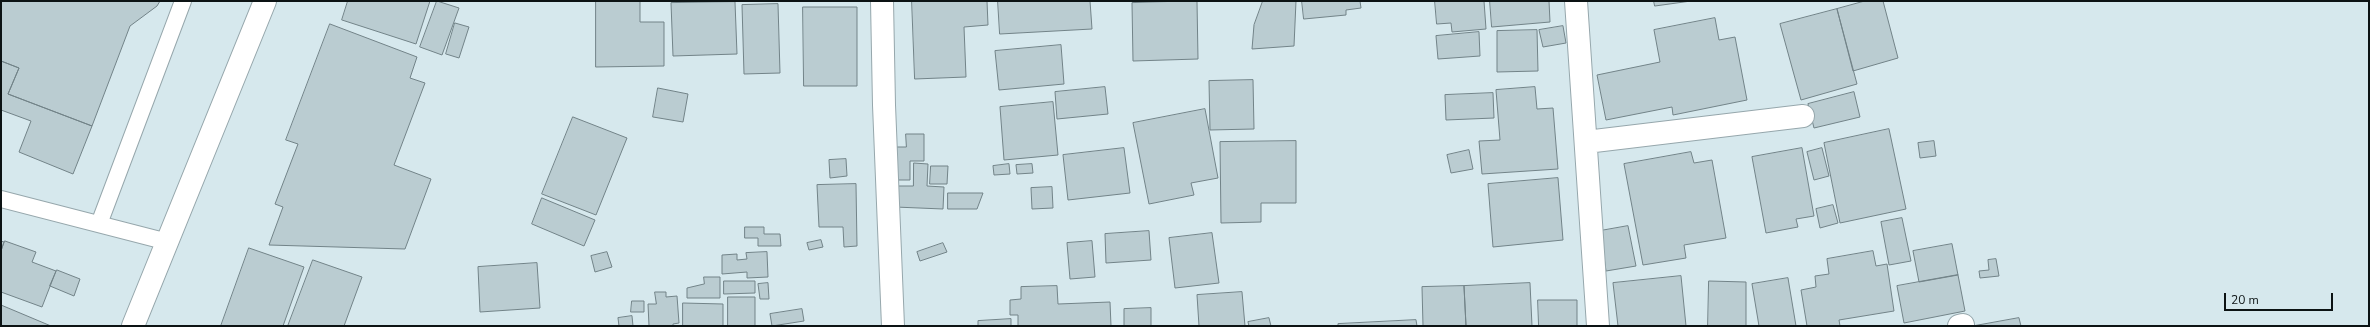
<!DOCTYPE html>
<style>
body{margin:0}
#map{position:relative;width:2370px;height:327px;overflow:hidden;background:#d6e8ed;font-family:"Nunito Sans",sans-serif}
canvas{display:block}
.frame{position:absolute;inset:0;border:2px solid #0c1314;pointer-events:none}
.scale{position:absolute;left:2224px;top:293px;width:109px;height:18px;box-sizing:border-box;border:2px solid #0c1314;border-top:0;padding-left:5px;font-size:12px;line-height:14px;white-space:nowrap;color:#0c1314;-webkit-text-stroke:3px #d6e8ed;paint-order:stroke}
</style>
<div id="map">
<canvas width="2370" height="327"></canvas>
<div class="frame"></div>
<div class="scale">20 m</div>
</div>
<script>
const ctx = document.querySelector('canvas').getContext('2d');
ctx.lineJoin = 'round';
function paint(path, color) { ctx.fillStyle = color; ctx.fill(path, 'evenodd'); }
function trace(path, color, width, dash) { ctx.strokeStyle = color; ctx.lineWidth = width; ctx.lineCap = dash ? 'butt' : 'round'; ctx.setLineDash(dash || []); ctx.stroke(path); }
const building = new Path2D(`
 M 1,1 L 160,1 L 157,6 L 130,26 L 92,126 L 8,94 L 19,68 L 1,61 Z
 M 348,1 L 430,1 L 416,44 L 342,20 Z
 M 437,1 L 459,8 L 442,55 L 420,47 Z
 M 596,1 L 640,1 L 640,22 L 664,22 L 664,66 L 596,67 Z
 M 912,1 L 987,1 L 988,25 L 964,27 L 966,77 L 915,79 Z
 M 998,1 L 1090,1 L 1092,29 L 1000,34 Z
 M 1197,1 L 1198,59 L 1133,61 L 1132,3 Z
 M 1263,1 L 1296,1 L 1294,46 L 1252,49 L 1254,25 Z
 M 1302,1 L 1360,1 L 1361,8 L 1346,10 L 1346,15 L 1304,19 Z
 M 1435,1 L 1484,1 L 1486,29 L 1452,32 L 1451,23 L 1437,24 Z
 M 1490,1 L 1549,1 L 1550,22 L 1492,27 Z
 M 1654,1 L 1691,1 L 1655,6 Z
 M 1865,1 L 1883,1 L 1898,58 L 1853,71 L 1837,9 Z
 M 735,2 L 737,54 L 673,56 L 671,3 Z
 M 778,4 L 780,73 L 744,74 L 742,5 Z
 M 803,7 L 857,7 L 857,86 L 804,86 Z
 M 1837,9 L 1857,84 L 1801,100 L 1780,24 Z
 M 1715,18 L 1719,40 L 1735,37 L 1747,100 L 1673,115 L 1672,107 L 1606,120 L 1597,75 L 1660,62 L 1654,30 Z
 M 455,23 L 469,27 L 459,58 L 446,54 Z
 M 330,24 L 417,57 L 410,78 L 425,83 L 394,165 L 431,179 L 405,249 L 269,245 L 283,207 L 275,204 L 298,144 L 286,140 Z
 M 1563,26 L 1566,43 L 1543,47 L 1539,30 Z
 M 1537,30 L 1538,71 L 1497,72 L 1497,31 Z
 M 1479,32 L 1480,56 L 1438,59 L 1436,36 Z
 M 1061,45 L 1064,84 L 999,90 L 995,51 Z
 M 1,61 L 19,68 L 8,94 L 92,126 L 73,174 L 19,152 L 31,121 L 1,110 Z
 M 1253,80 L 1254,129 L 1210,130 L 1209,81 Z
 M 1105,87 L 1108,114 L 1057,119 L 1055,92 Z
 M 1535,87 L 1537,109 L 1553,108 L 1558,169 L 1482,174 L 1479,141 L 1500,140 L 1496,90 Z
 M 658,88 L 688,94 L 683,122 L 653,117 Z
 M 1854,92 L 1860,117 L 1814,128 L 1808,104 Z
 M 1493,93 L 1494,118 L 1446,120 L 1445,95 Z
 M 1053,102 L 1058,155 L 1004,160 L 1000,107 Z
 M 1205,109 L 1218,178 L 1191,183 L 1194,195 L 1149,204 L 1133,123 Z
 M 573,117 L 627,138 L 596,215 L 542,194 Z
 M 1889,129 L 1906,209 L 1840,223 L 1824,143 Z
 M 906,134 L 924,134 L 924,161 L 910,161 L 910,180 L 895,180 L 896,147 L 906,147 Z
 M 1296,141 L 1296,203 L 1261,203 L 1261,222 L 1221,223 L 1220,142 Z
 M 1934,141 L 1936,156 L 1920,158 L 1918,143 Z
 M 1124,148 L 1130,193 L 1068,200 L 1063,155 Z
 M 1802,148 L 1814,216 L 1796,219 L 1798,227 L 1766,233 L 1752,157 Z
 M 1822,148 L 1829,176 L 1814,180 L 1807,152 Z
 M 1469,150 L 1473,169 L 1451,173 L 1447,155 Z
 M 1691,152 L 1694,163 L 1712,160 L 1726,238 L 1684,245 L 1686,258 L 1643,265 L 1624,164 Z
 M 846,159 L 847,176 L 830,178 L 829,160 Z
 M 914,163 L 928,164 L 927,186 L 944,187 L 943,209 L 895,207 L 896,186 L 913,186 Z
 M 1009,164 L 1010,174 L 994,175 L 993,166 Z
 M 1032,164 L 1033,173 L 1017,174 L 1016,165 Z
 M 931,166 L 948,166 L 947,184 L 930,184 Z
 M 1558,178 L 1563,240 L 1493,247 L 1488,184 Z
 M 856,184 L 857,246 L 844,247 L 843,227 L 819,227 L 817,185 Z
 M 1052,187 L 1053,208 L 1032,209 L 1031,188 Z
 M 948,193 L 983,193 L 977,209 L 948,209 Z
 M 542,198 L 595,220 L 584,246 L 532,224 Z
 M 1833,205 L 1838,223 L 1820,228 L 1816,209 Z
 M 1902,218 L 1911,261 L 1889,265 L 1881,222 Z
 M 1628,226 L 1636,266 L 1606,271 L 1600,231 Z
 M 745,227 L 764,227 L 764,234 L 780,234 L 781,246 L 758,246 L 758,238 L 745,238 Z
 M 1149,231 L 1151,260 L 1106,263 L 1105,234 Z
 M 1212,233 L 1219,283 L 1175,288 L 1169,238 Z
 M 821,240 L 823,247 L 809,250 L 807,243 Z
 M 1,241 L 4,242 L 1,251 Z
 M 5,241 L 36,252 L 32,262 L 56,271 L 42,307 L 1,292 L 1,251 Z
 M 1092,241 L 1095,277 L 1070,279 L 1067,243 Z
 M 943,243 L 947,252 L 920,261 L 917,252 Z
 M 1952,244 L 1958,275 L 1919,282 L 1913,251 Z
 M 249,248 L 304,267 L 283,326 L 221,326 Z
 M 1873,251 L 1876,266 L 1887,264 L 1894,311 L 1839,320 L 1840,326 L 1807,326 L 1801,290 L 1816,287 L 1815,276 L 1829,274 L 1827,259 Z
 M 607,252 L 612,267 L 595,272 L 591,256 Z
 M 767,252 L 768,277 L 747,278 L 747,272 L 722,274 L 722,255 L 737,254 L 737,260 L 747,259 L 746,253 Z
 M 1996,259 L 1999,276 L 1980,278 L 1979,271 L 1989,270 L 1988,260 Z
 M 313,260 L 362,277 L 344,326 L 288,326 Z
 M 537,263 L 540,308 L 480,312 L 478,267 Z
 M 57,270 L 80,279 L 74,296 L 50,286 Z
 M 1958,275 L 1965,311 L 1904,323 L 1897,286 Z
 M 1681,276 L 1686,326 L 1618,326 L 1613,283 Z
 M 704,277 L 720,277 L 720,298 L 687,298 L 687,288 L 704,284 Z
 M 1788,278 L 1796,326 L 1759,326 L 1752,284 Z
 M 724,281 L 755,281 L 755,293 L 724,294 Z
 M 1709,281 L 1746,282 L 1746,326 L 1708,326 Z
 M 768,283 L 769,299 L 760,299 L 758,284 Z
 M 1530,283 L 1532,326 L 1466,326 L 1464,286 Z
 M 1057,286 L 1058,304 L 1110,302 L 1111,326 L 1018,326 L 1018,315 L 1010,315 L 1010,300 L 1021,299 L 1021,287 Z
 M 1464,286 L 1466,326 L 1423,326 L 1422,287 Z
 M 655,292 L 666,292 L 666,297 L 677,296 L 679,323 L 673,324 L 673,326 L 649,326 L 648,304 L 656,304 Z
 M 1242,292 L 1245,326 L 1199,326 L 1197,295 Z
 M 728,297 L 755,297 L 755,326 L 728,326 Z
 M 1538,300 L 1577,300 L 1577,326 L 1539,326 Z
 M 632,301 L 644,301 L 644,312 L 631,312 Z
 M 683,303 L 723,304 L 723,326 L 683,326 Z
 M 1,305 L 51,326 L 1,326 Z
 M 1151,308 L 1151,326 L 1124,326 L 1124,309 Z
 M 802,309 L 804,321 L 772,326 L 770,314 Z
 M 632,316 L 633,326 L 619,326 L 618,318 Z
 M 1269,318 L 1271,326 L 1249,326 L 1248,322 Z
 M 2019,318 L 2021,326 L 1973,326 Z
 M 1011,319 L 1011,326 L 978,326 L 978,321 Z
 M 1416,320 L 1417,326 L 1338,326 L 1338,324 Z`);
paint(building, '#baccd1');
trace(building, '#728388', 1);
const lane = new Path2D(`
 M 1,199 L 168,242
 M 99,224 L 183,1`);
const street = new Path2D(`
 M 1576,1 L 1598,326
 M 1586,142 L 1803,116
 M 1959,326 L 1963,325`);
const secondary = new Path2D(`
 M 882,1 L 884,105 L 893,326
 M 133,326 L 265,1`);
trace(lane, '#96a7ac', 18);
trace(street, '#96a7ac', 24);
trace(secondary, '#96a7ac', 24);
trace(lane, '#fff', 16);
trace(street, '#fff', 22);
trace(secondary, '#fff', 22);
</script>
